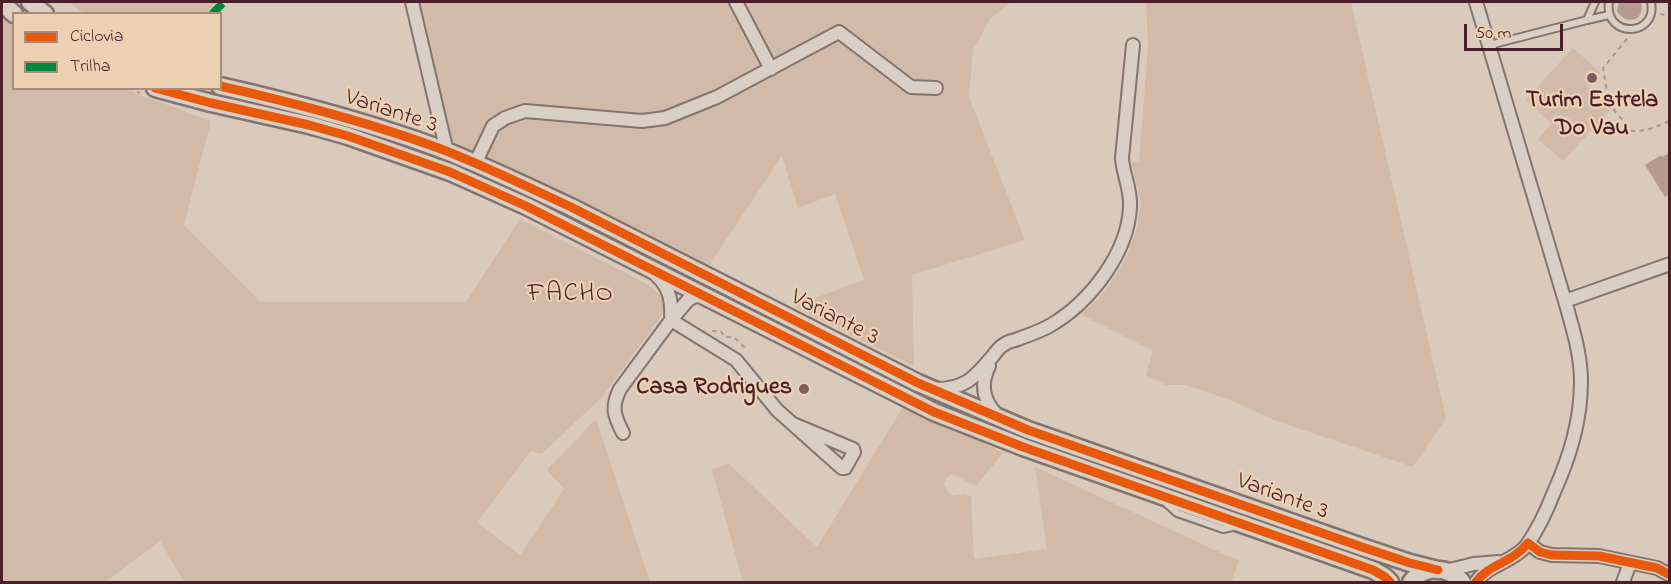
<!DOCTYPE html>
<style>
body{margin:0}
#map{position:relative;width:1671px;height:584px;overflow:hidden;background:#d9cabb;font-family:"Indie Flower",sans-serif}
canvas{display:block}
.frame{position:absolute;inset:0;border:3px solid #4a1f2b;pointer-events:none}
.legend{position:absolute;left:12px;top:12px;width:210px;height:78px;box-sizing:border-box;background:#ecd1b3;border:2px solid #ab8a7d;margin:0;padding:8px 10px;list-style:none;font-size:18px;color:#4a1f2b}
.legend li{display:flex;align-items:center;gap:12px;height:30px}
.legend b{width:30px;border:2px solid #ab8a7d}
.scale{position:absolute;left:1464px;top:24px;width:99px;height:27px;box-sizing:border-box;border:3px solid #4a1f2b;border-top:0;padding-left:8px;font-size:18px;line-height:21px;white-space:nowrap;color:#4a1f2b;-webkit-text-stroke:4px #ecd1b3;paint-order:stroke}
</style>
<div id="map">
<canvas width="1671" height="584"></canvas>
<div class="frame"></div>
<ul class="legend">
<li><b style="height:8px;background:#e8590c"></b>Ciclovia</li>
<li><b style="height:8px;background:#00873e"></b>Trilha</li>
</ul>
<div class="scale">50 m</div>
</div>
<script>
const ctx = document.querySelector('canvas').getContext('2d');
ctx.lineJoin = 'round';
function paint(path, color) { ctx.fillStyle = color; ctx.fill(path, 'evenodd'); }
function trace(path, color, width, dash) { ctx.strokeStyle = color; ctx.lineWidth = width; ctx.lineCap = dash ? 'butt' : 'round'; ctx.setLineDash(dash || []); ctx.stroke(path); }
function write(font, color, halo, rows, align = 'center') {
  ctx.font = font + ' "Indie Flower",sans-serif'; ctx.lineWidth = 4.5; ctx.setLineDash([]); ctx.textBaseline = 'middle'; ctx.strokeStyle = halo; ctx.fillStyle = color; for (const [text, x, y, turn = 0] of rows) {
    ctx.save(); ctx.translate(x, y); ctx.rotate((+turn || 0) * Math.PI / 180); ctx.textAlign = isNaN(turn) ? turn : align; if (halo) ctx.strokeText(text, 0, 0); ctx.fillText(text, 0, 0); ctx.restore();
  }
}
paint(new Path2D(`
 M 69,2 L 217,2 L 205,14 L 84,13 Z
 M 416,2 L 1011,2 L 990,19 L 973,50 L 969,97 L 1025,240 L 912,275 L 914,366 L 793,306 L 864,280 L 835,194 L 798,208 L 782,156 L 708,267 L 619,222 L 443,141 Z
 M 1146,2 L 1351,2 L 1446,418 L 1413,467 L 1274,420 L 1235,402 L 1201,390 L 1185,385 L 1166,385 L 1146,375 L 1153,351 L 1080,314 L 1098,300 L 1113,280 L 1126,258 L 1136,232 L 1141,204 L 1132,163 L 1139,161 L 1148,48 Z
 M 2,15 L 13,26 L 14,88 L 124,89 L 211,121 L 184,225 L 261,302 L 466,302 L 520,219 L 647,284 L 661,296 L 665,309 L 658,321 L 600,399 L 542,454 L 531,451 L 477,522 L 520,555 L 564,489 L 547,470 L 596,419 L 650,582 L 184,582 L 160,541 L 105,582 L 2,582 Z
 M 1573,48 L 1600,72 L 1587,87 L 1611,109 L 1563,161 L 1538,139 L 1552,124 L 1525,100 Z
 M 182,89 L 205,89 L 298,110 L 402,141 L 512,186 L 510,190 Z
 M 539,198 L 905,383 L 1365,554 L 1364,559 L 1052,450 L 953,412 L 536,203 Z
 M 903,407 L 970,436 L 1003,453 L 976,486 L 952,474 L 946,478 L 944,484 L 947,491 L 953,496 L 965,494 L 971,497 L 974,559 L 1047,549 L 1035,467 L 1239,561 L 1231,582 L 743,582 L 712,470 L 728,463 L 817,547 Z`), '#d2baa8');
paint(new Path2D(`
 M 1619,2 L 1641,2 C 1646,20 1627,27 1617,11 Z
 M 1669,153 L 1669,166 L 1668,167 L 1669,170 L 1669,194 L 1665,197 L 1645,165 L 1661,155 L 1662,157 Z`), '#b69a8e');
const service = new Path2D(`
 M 1609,2 C 1604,39 1658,37 1651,2
 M 1587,20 L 1609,15
 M 1490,45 L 1587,20 L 1595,2
 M 1166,503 L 1177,513 L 1223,529 L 1233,527`);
const minor = new Path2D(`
 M 412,2 L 447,152
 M 736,2 L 771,69
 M 1476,2 L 1565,301 C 1572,326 1581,354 1581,381 C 1581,421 1570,456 1554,492 C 1547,510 1538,529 1527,545 C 1513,562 1489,564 1476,582
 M 475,164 L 493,126 L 505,118 L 525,111 L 642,121 L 665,118 L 717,97 L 839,32 L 911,87 L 936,88
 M 656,275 C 670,288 672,301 671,319
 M 1565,301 L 1670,264
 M 671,320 L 736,360 L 777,410 L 842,468 L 845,468 L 854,452 L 853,449 L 793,424
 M 989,366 C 980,385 983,400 997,415
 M 936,389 C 965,389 974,378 992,357 C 996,352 1000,346 1005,344 C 1008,341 1014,341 1018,339 C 1029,335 1041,331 1051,325 C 1090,302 1128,253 1130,207 C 1131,188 1123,175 1122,158 L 1133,45
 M 623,433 C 614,416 611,407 620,389 L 671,320 L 688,300 L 695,296 L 706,297
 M 1528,543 L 1540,552 L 1552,555 L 1599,556 L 1657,568 L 1670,575
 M 1445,571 L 1474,564 L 1498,562
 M 1623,582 L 1630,563`);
const secondary = new Path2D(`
 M 30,2 L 45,14
 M 2,3 L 14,14
 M 220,86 C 295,103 369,122 441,149 C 485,166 528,187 571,207 L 918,383 L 1028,430 L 1362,547 L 1410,563 L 1438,570
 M 155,88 L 211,103 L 309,125 L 348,136 L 450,172 L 526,206 L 934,412 L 1023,447 L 1373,570 L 1385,577 L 1390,582
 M 1411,582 C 1425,565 1448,566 1462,582`);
trace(service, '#83746f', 10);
trace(minor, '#83746f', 16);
trace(secondary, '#83746f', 21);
trace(new Path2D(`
 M 1660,14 L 1670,16
 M 1627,39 L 1603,68 L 1609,104 L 1632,131 C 1646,132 1657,126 1670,121
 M 129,88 L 140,93
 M 712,331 L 721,331 L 724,337 L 734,337 L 747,350`), '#a59993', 2, [4.5, 4.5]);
trace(service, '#d9cfc4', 6);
trace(minor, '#d9cfc4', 12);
trace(secondary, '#d9cfc4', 16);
trace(new Path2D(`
 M 212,14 L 224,2`), '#00873e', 8, [15, 8]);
trace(new Path2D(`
 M 220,86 C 295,103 369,122 441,149 C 485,166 528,187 571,207 L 918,383 L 1028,430 L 1362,547 L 1410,563 L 1438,570
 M 155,88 L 211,103 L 309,125 L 348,136 L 450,172 L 526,206 L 934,412 L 1023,447 L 1373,570 L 1385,577 L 1390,582
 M 1476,582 C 1489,564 1512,563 1528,543 L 1540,552 L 1552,555 L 1599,556 L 1657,568 L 1670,575`), '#e8590c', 9);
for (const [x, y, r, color] of [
 [1592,78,6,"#7c5b5d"],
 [804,389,6,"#7c5b5d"]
]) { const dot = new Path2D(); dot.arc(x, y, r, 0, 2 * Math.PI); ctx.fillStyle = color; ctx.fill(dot); trace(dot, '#ecd1b3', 2); }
write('bold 24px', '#4a1f2b', '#ecd1b3', [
 ["Turim Estrela",1592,102],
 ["Do Vau",1592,130],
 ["Casa Rodrigues",792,389,"right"]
]);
write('24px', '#4a1f2b', '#ecd1b3', [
 ["Variante 3",391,113,18],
 ["Variante 3",834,319,27],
 ["Variante 3",1282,498,20]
]);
ctx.letterSpacing = '1.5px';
write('26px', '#4a1f2b', '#ecd1b3', [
 ["FACHO",571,296]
]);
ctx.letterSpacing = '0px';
</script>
